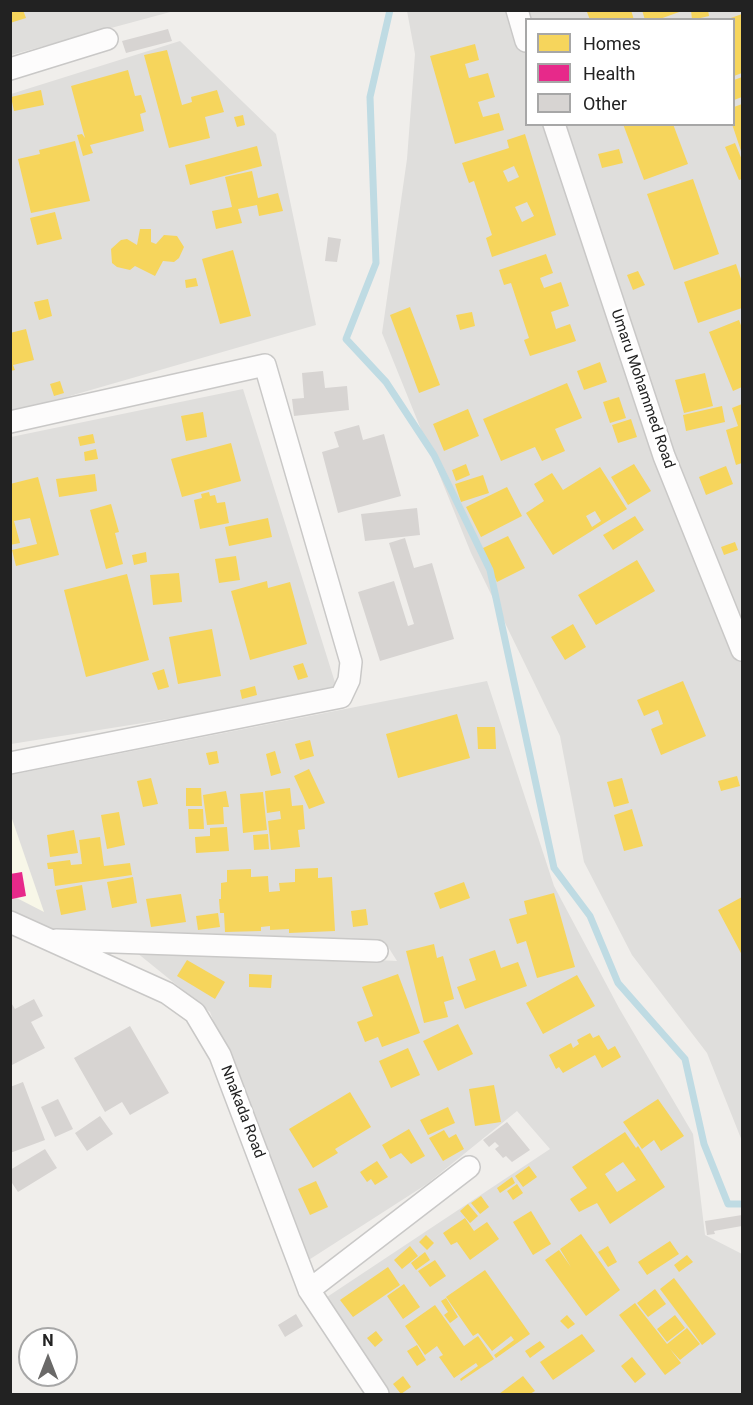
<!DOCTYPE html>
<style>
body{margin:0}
#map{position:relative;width:753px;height:1405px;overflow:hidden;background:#f0eeeb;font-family:Roboto,sans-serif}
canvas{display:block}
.frame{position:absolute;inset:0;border:12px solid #222;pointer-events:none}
.legend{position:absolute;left:525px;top:18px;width:210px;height:108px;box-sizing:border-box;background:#fff;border:2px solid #a7a7a7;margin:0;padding:8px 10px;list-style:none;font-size:18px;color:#222}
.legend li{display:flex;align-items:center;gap:12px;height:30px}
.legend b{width:30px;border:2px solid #a7a7a7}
.north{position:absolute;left:18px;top:1327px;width:60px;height:60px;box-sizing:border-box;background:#fff;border:2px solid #a7a7a7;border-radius:50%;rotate:0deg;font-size:16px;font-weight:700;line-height:24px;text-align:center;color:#222}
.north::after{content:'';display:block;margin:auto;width:21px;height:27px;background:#6a6968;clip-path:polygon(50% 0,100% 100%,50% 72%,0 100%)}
</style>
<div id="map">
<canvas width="753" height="1405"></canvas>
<div class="frame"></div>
<ul class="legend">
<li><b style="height:16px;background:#f6d55c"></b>Homes</li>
<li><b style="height:16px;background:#e7298a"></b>Health</li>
<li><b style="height:16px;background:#d7d4d2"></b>Other</li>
</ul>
<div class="north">N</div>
</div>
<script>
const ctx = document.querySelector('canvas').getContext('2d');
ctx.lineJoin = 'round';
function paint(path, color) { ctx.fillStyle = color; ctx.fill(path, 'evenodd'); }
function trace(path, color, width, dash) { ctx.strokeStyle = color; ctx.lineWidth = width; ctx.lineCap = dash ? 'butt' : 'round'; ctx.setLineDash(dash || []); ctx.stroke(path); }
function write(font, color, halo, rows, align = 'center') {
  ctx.font = font + ' Roboto,sans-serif'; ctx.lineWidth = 6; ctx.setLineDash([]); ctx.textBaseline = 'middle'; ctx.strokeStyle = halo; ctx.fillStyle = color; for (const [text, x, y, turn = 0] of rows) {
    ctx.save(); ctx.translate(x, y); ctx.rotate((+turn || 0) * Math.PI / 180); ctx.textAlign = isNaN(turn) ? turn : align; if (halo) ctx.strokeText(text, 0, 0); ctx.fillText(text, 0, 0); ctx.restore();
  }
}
paint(new Path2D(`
 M 11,11 L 174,11 L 11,55 Z
 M 407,11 L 742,11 L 742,1141 L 707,1053 L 632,955 L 584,862 L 560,736 L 471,553 L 382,333 L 407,159 L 415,54 ZM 526,20 L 734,20 L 734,124 L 526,124 Z
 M 180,41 L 276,134 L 316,325 L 11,413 L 11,94 Z
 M 243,389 L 338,692 L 11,744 L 11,437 Z
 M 487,681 L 554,886 L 619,1008 L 693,1134 L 705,1235 L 742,1254 L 742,1394 L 390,1394 L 321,1297 L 324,1299 L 550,1149 L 517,1111 L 427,1184 L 304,1263 L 210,1012 L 131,948 L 397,961 L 385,942 L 43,934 L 11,915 L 11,775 Z`), '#dfdedc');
paint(new Path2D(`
 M 11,816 L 44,912 L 11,895 Z`), '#f8f7e8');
paint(new Path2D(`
 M 10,10 L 23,10 L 26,18 L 10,23 Z
 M 592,10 L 631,10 L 634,20 L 590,20 L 587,12 Z
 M 642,10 L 682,10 L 682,11 L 657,20 L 645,20 Z
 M 691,10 L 708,10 L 709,16 L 692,20 Z
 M 742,14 L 742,73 L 734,76 L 734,20 L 728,19 Z
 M 475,44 L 479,60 L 465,64 L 469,78 L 488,73 L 495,97 L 478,102 L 483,117 L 499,113 L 504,130 L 455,144 L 430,56 Z
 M 167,50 L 182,105 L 192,102 L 191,97 L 217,90 L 224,112 L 205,117 L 210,138 L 169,148 L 144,55 Z
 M 128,70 L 135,96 L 141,95 L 146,112 L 140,114 L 144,131 L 90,145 L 93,153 L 83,156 L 77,135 L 82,134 L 85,138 L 71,86 Z
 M 742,77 L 742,97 L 734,100 L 734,80 Z
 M 41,90 L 44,105 L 14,111 L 11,97 Z
 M 742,104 L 742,154 L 732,124 L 734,107 Z
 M 243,115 L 245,125 L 237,127 L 234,117 Z
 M 623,124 L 673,124 L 688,164 L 644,180 Z
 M 525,134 L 556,235 L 492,257 L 486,238 L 492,235 L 474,181 L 469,183 L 462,163 L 509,148 L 507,140 ZM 514,166 L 519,177 L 508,182 L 503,171 ZM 527,202 L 534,216 L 522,222 L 515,207 Z
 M 75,141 L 90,201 L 31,213 L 18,159 L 40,154 L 39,150 Z
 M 735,143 L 742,160 L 742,179 L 739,180 L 725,147 Z
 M 257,146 L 262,166 L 190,185 L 185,165 Z
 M 619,149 L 623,163 L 602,168 L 598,154 Z
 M 252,171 L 258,198 L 278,193 L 283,211 L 259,216 L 257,205 L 238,209 L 242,223 L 216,229 L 212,211 L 232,207 L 225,177 Z
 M 693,179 L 719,254 L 674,270 L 647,194 Z
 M 55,212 L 62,239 L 37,245 L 30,218 Z
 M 140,229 L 151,229 L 151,242 L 156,244 L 164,235 L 177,236 L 184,247 L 179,258 L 174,262 L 163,261 L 155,276 L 135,266 L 130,270 L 117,267 L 112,263 L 111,249 L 121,240 L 127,239 L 137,245 Z
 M 233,250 L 251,316 L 220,324 L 202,259 Z
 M 546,254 L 553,273 L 540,278 L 544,288 L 561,282 L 569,306 L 551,312 L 556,329 L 570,324 L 576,341 L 530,356 L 524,340 L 529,338 L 511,283 L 504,285 L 499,270 Z
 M 736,264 L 742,282 L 742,308 L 698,323 L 684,282 Z
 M 638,271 L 645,285 L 633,290 L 627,275 Z
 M 196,278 L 198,286 L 186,288 L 185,280 Z
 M 48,299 L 52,316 L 39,320 L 34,302 Z
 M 410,307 L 440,385 L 419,393 L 390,315 Z
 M 472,312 L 475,326 L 460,330 L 456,315 Z
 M 739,320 L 742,328 L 742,387 L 733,391 L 709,332 Z
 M 26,329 L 34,360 L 13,365 L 15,370 L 10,371 L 10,333 Z
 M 600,362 L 607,382 L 584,390 L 577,371 Z
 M 705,373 L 713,406 L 684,413 L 675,380 Z
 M 60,381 L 64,393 L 54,396 L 50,384 Z
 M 567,383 L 582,418 L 555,429 L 565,451 L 542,461 L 535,447 L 501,461 L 483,419 Z
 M 619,397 L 626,418 L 610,423 L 603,402 Z
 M 742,404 L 742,463 L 736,465 L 726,430 L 738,426 L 732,408 Z
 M 722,406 L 725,422 L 686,431 L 683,415 Z
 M 468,409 L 479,436 L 444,451 L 433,424 Z
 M 203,412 L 207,437 L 186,441 L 181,416 Z
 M 631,419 L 637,437 L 618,443 L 612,425 Z
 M 93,434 L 95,443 L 80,446 L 78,437 Z
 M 231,443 L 241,481 L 182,497 L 171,459 Z
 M 96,449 L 98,459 L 85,461 L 84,452 Z
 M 466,464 L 470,475 L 456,481 L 452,470 Z
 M 634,464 L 651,491 L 628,505 L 611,477 Z
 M 726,466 L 733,484 L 706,495 L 699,477 Z
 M 600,467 L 627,509 L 553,555 L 526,513 L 544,501 L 534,484 L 552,473 L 563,490 ZM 595,511 L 601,521 L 592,527 L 586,516 Z
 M 95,474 L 97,491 L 59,497 L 56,479 Z
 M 483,475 L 489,493 L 461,502 L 455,484 Z
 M 38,477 L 59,555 L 16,566 L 12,550 L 37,544 L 30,518 L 14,521 L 20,543 L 10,545 L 10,484 Z
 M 507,487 L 522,516 L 481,537 L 466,507 Z
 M 209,492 L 210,496 L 215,495 L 217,503 L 225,502 L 229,523 L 200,529 L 194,500 L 202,498 L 201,494 Z
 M 111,504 L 119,532 L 115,533 L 123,564 L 106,569 L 90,510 Z
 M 635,516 L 644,530 L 613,550 L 603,535 Z
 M 268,518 L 272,537 L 229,546 L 225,527 Z
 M 508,536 L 525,568 L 497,582 L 481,549 Z
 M 735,542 L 738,550 L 724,555 L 721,547 Z
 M 146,552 L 147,562 L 134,565 L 132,555 Z
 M 236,556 L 240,580 L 219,583 L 215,559 Z
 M 637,560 L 655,591 L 596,625 L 578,595 Z
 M 179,573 L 182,602 L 153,605 L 150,575 Z
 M 127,574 L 149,660 L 86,677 L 64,590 Z
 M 267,581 L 268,588 L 290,582 L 307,644 L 250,660 L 231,591 Z
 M 573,624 L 586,647 L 565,660 L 551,637 Z
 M 212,629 L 221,676 L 178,684 L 169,637 Z
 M 303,663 L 308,677 L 298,680 L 293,666 Z
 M 164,669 L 169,687 L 158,690 L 152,673 Z
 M 683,681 L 706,736 L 661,755 L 651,729 L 663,724 L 658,710 L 644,716 L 637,700 Z
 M 255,686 L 257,695 L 242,699 L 240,690 Z
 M 457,714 L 470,758 L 398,778 L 386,734 Z
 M 477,727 L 495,727 L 496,749 L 478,749 Z
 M 310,740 L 314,756 L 300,760 L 295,744 Z
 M 217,751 L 219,763 L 209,765 L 206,753 Z
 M 275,751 L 281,773 L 271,776 L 266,754 Z
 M 309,769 L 325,803 L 309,809 L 294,776 Z
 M 737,776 L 740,786 L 721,791 L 718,781 Z
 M 151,778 L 158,804 L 143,807 L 137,781 Z
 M 622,778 L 629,803 L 614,807 L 607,782 Z
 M 186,788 L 201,788 L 202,806 L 186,806 Z
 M 290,788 L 292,806 L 303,805 L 305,829 L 298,830 L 300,847 L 271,850 L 268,821 L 281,819 L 280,811 L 267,813 L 265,791 Z
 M 226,791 L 229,807 L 223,807 L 224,824 L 207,825 L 203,795 Z
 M 263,792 L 267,830 L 243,833 L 240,794 Z
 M 188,809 L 203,809 L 204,829 L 189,829 Z
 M 632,809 L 643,846 L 624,851 L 614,815 Z
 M 119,812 L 125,845 L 107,849 L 101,815 Z
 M 227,827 L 229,851 L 196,853 L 195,837 L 210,836 L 210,828 Z
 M 74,830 L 78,853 L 50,857 L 47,835 Z
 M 268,834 L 269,849 L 254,850 L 253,835 Z
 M 100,837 L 104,866 L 130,863 L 132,875 L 55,886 L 53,869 L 48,869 L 47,863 L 70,860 L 71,865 L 82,864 L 79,840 Z
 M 318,868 L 318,878 L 332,877 L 335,931 L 289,933 L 289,929 L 270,930 L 270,926 L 261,927 L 261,931 L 225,932 L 224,913 L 220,913 L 219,899 L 221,899 L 221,883 L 227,882 L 227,870 L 251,869 L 251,877 L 268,876 L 269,892 L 280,891 L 279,883 L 295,882 L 295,869 Z
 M 133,877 L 137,903 L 112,908 L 107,882 Z
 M 464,882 L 470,898 L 440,909 L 434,893 Z
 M 82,885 L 86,910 L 61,915 L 56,890 Z
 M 554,893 L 575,967 L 537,978 L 526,941 L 517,944 L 509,919 L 527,914 L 524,901 Z
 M 181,894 L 186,922 L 151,927 L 146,899 Z
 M 742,897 L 742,955 L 718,910 Z
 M 366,909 L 368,925 L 353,927 L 351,911 Z
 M 218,913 L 220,927 L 198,930 L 196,916 Z
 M 434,944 L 437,958 L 443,956 L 454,999 L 444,1002 L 448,1017 L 424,1023 L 406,951 Z
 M 495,950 L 501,968 L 518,962 L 527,986 L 465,1009 L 457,987 L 476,980 L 469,959 Z
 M 187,960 L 225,982 L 215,999 L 177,976 Z
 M 249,974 L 272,975 L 271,988 L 249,987 Z
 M 398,974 L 420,1033 L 382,1047 L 378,1037 L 365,1042 L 357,1022 L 373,1016 L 362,987 Z
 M 577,975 L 595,1006 L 543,1034 L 526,1003 Z
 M 458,1024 L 473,1054 L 438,1071 L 423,1041 Z
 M 590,1033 L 593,1038 L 599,1035 L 608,1050 L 615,1046 L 621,1057 L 602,1068 L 595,1055 L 563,1073 L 559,1067 L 556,1069 L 549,1055 L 571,1043 L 573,1048 L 579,1044 L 577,1040 Z
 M 408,1048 L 420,1075 L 391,1088 L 379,1061 Z
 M 494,1085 L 501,1122 L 475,1126 L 469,1089 Z
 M 350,1092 L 371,1127 L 335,1149 L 338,1153 L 313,1168 L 289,1129 Z
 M 658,1099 L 684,1136 L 661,1151 L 654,1140 L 642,1149 L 623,1122 Z
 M 448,1107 L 455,1123 L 428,1135 L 420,1120 Z
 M 409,1129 L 425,1156 L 411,1164 L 401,1153 L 390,1159 L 382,1145 Z
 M 444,1130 L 449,1138 L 456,1134 L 464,1149 L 443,1161 L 429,1138 Z
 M 625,1132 L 636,1148 L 638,1146 L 665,1187 L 610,1224 L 597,1203 L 579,1212 L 570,1199 L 587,1188 L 572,1167 ZM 623,1162 L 636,1180 L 617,1192 L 605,1174 Z
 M 377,1161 L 388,1177 L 375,1185 L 371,1179 L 367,1182 L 360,1172 Z
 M 529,1166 L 537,1177 L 523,1187 L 515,1176 Z
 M 512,1177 L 515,1183 L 500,1193 L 497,1188 Z
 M 316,1181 L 328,1207 L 310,1215 L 298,1189 Z
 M 517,1184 L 523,1193 L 513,1200 L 507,1191 Z
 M 481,1196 L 489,1207 L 480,1214 L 471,1203 Z
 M 468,1204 L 478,1216 L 470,1223 L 460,1211 Z
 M 531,1211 L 551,1244 L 533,1255 L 513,1222 Z
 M 465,1218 L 474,1231 L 487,1222 L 499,1239 L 470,1260 L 457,1242 L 451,1245 L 443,1233 Z
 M 581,1234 L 620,1290 L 586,1316 L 545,1260 L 559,1250 L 571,1267 L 560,1249 Z
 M 426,1235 L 434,1243 L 427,1250 L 419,1242 Z
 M 670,1241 L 679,1254 L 647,1275 L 638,1262 Z
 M 410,1246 L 418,1256 L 402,1269 L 394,1260 Z
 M 608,1246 L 617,1262 L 608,1267 L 598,1252 Z
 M 425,1252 L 430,1260 L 416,1270 L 411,1263 Z
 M 687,1255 L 693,1262 L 679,1272 L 674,1265 Z
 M 435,1260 L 446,1276 L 430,1287 L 418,1271 Z
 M 388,1267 L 400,1285 L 353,1317 L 340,1300 Z
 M 485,1270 L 530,1334 L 496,1358 L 494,1355 L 514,1340 L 511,1336 L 492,1351 L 478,1333 L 473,1336 L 446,1297 Z
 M 674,1278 L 716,1334 L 702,1345 L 660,1289 Z
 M 404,1284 L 420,1307 L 403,1319 L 387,1296 Z
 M 655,1289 L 666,1304 L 648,1317 L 637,1303 Z
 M 446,1298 L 458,1317 L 450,1323 L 444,1315 L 448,1312 L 441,1301 Z
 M 635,1303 L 667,1344 L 687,1328 L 700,1344 L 680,1360 L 670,1349 L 681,1363 L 665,1375 L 619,1315 Z
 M 435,1305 L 464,1346 L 478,1336 L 494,1359 L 461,1381 L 460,1379 L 478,1366 L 476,1363 L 454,1378 L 439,1357 L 443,1355 L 437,1346 L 425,1355 L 405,1326 Z
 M 567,1315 L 575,1324 L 568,1329 L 560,1321 Z
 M 675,1315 L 685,1328 L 667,1342 L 657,1329 Z
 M 376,1331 L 383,1340 L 375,1347 L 367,1338 Z
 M 582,1334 L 595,1351 L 553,1380 L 540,1362 Z
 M 540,1341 L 545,1347 L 530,1358 L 525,1351 Z
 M 417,1345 L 426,1360 L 417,1366 L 407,1351 Z
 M 632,1357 L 646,1374 L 635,1383 L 621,1366 Z
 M 403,1376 L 411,1387 L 401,1394 L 393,1384 Z
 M 523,1376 L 535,1391 L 530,1394 L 499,1394 Z`), '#f6d55c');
paint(new Path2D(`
 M 22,872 L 26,896 L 12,899 L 10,874 Z`), '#e7298a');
trace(new Path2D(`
 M 390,10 L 370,97 L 376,263 L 346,339 L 386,382 L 434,455 L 490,570 L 554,868 L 590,916 L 618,983 L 685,1059 L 704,1144 L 728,1204 L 742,1204`), '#bfdbe3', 7);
paint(new Path2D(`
 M 168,29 L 172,41 L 126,53 L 122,41 Z
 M 328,237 L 341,239 L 337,262 L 325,261 Z
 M 323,371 L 325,388 L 347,386 L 349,410 L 294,416 L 292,399 L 304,398 L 302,373 Z
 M 359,425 L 363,440 L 384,434 L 401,496 L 338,513 L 322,452 L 339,447 L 334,432 Z
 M 417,508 L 420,535 L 365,541 L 361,514 Z
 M 405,538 L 414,568 L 432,563 L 454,639 L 380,661 L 358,592 L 394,581 L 408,626 L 414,624 L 389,543 Z
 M 34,999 L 43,1016 L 31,1022 L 45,1048 L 10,1066 L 10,1001 L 15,1009 Z
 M 130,1026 L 169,1093 L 130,1115 L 122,1102 L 105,1112 L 74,1058 Z
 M 23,1082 L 45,1140 L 10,1153 L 10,1087 Z
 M 58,1099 L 73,1129 L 55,1137 L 41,1107 Z
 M 100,1116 L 113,1134 L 87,1151 L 75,1133 Z
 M 507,1122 L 530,1150 L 512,1162 L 506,1156 L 503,1158 L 495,1149 L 499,1146 L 495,1142 L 489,1147 L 483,1140 Z
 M 45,1149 L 57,1168 L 18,1192 L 10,1180 L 10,1170 Z
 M 742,1215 L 742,1226 L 714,1231 L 715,1234 L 707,1235 L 705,1221 Z
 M 296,1314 L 303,1326 L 285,1337 L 278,1325 Z`), '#d7d4d2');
const street = new Path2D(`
 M 517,10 L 526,41
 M 10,69 L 107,39
 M 554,124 L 664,456 L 742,650
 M 10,422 L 265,365 L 351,662 L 349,680 L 341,697 L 10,763
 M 10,922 L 167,993 L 195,1013 L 220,1055 L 309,1290 L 378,1394
 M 56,940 L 377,951
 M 309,1290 L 469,1167`);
trace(street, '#c9c8c7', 24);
trace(street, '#fdfcfc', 21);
write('15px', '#222', '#fff', [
 ["Umaru Mohammed Road",642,389,71],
 ["Nnakada Road",242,1112,69]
]);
</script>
